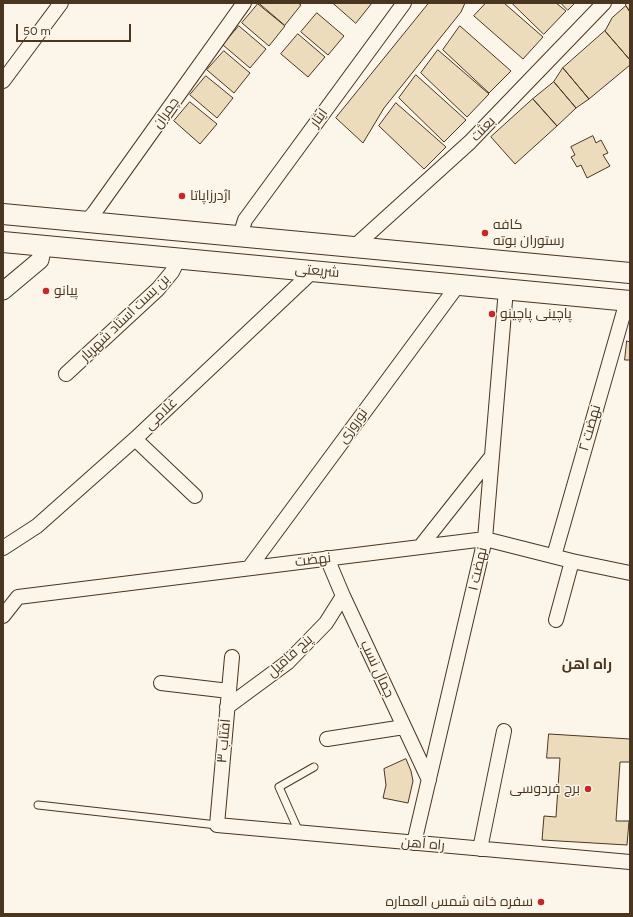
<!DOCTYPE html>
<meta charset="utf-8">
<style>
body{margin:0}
#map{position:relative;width:633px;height:917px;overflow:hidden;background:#fbf6e9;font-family:Figtree,sans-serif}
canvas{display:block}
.frame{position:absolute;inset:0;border:4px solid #4a3520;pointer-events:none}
.scale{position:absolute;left:16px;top:24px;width:115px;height:18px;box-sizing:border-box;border:2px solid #4a3520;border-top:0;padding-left:5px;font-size:12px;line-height:14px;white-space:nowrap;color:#4a3520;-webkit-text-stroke:3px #fbf6e9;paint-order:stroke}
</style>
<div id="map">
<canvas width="633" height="917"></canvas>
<div class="frame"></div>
<div class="scale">50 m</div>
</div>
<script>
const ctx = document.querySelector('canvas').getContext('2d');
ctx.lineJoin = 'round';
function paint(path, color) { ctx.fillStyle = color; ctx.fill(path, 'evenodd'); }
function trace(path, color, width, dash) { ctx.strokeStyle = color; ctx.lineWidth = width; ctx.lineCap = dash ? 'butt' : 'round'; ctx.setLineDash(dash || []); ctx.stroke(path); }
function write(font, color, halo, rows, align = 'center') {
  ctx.font = font + ' Figtree,Cairo,sans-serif'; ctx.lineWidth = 3; ctx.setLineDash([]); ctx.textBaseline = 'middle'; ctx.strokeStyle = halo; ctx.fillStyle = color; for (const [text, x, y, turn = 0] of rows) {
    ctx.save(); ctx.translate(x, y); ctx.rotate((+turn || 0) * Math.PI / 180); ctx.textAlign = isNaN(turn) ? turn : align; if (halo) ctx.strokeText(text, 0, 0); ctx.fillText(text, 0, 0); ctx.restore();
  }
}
const building = new Path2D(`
 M 259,3 L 298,3 L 301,5 L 285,25 Z
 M 333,3 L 372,3 L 356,23 Z
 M 429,3 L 465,3 L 461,12 L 384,108 L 363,143 L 336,118 Z
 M 486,3 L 504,3 L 543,37 L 523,59 L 474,16 Z
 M 512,3 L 556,3 L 566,11 L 544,34 Z
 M 561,3 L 575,3 L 568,10 Z
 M 626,3 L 630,3 L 630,12 L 626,6 Z
 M 258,4 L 285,26 L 269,46 L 242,23 Z
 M 626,6 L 630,12 L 630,60 L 605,31 L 612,18 Z
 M 317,13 L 344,36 L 328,55 L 301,32 Z
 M 239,26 L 266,49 L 250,68 L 223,45 Z
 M 460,26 L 511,71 L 489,93 L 443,50 Z
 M 605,31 L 630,60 L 630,65 L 589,99 L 563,68 Z
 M 298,34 L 325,57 L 308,77 L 281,54 Z
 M 438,50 L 489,94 L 467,117 L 421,73 Z
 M 224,51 L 250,73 L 234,93 L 207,70 Z
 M 563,68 L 589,99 L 576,108 L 554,82 Z
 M 416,75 L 466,120 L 444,142 L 399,98 Z
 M 206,76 L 233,98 L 217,118 L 190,95 Z
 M 554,82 L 576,108 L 557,126 L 533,99 Z
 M 533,99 L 557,126 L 515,164 L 491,137 Z
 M 190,102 L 217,124 L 200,144 L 174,121 Z
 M 396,103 L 446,147 L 424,169 L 379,126 Z
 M 593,136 L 596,143 L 601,140 L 608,153 L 603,155 L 610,166 L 587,178 L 581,165 L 577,167 L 571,157 L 575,155 L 571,147 Z
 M 627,341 L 630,342 L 630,360 L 625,360 Z
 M 549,734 L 630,739 L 630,762 L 620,762 L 616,821 L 629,821 L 627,845 L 542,840 L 544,816 L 556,817 L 560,758 L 547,758 Z
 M 406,759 L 411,771 L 413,781 L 408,803 L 383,798 L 386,785 L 384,769 Z`);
paint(building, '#ecdcbc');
trace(building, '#4a3520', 1);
const service = new Path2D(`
 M 38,805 L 217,825
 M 299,832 L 279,787 L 314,767`);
const minor = new Path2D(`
 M 3,81 L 61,3
 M 86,222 L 94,213 L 244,3
 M 240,236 L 245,220 L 404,3
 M 354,247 L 470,142 L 604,3
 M 66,374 L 158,289 L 172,272 L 179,258
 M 135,439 L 195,496
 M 420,547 L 492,456
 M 3,548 L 37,526 L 135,439 L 313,271
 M 554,556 L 627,301
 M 327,558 L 343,596 L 429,780
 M 249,568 L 458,285
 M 3,616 L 18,597 L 485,539 L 572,561 L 630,573
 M 556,620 L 572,561
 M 232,657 L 217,825 L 630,862
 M 161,683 L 229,691
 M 227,707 L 288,662 L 326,623 L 343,596
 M 327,739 L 404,727
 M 414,843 L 485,539 L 506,289
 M 480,849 L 504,731`);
const tertiary = new Path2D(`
 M 3,291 L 40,260 L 43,245`);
const secondary = new Path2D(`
 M 3,214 L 630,273
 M 3,242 L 630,301`);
trace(service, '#4a3520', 9);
trace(minor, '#4a3520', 16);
trace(tertiary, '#4a3520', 19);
trace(secondary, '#4a3520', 22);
trace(service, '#fbf6e9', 7);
trace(minor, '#fbf6e9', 14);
trace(tertiary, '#fbf6e9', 17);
trace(secondary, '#fbf6e9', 20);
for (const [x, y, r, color] of [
 [182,196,4,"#c62828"],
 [485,233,4,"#c62828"],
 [46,291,4,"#c62828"],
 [492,314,4,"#c62828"],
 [588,789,4,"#c62828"],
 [541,902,4,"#c62828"]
]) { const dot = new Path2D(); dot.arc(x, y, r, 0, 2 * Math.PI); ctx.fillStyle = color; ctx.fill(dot); trace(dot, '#fbf6e9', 1.5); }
write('14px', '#4a3520', '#fbf6e9', [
 ["چمران",166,113,-54],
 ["ایثار",319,118,-54],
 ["بعثت",483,129,-46],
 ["شریعتی",317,271,5],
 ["بن بست استاد شهریار",125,318,-44],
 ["غلامی",161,414,-44],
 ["نوروزی",353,426,-54],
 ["نهضت ۲",590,428,-74],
 ["نهضت",313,560,-7],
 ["نهضت ۱",478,569,-77],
 ["پنج فامیل",290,656,-42],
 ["جمال نسب",377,669,65],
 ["آفتاب ۳",224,741,-85],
 ["راه آهن",423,844,5]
]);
write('14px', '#4a3520', '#fbf6e9', [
 ["اژدرزاپاتا",190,196],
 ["کافه",493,225],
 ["رستوران بوته",493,241],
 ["پیانو",54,291],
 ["پاچینی پاچینو",500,314],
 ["برج فردوسی",580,789,"right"],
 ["سفره خانه شمس العماره",533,902,"right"]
], 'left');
write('bold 15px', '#4a3520', '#fbf6e9', [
 ["راه اهن",587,665]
]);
</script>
